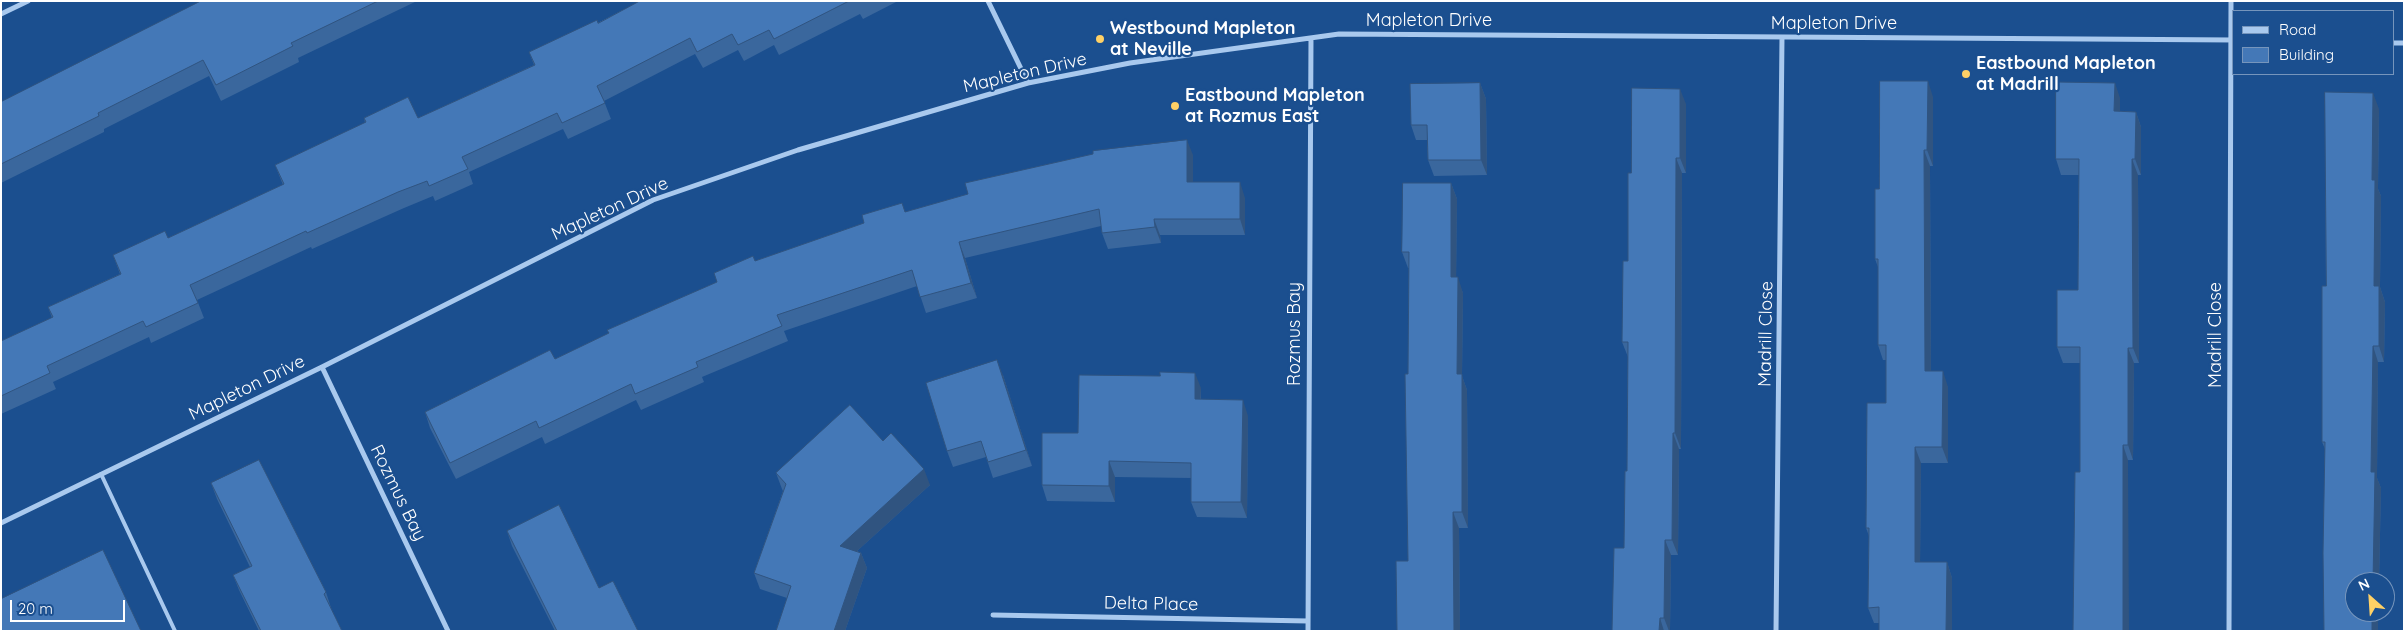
<!DOCTYPE html>
<style>
body{margin:0}
#map{position:relative;width:2405px;height:632px;overflow:hidden;background:#1b4f8f;font-family:Quicksand,sans-serif}
canvas{display:block}
.frame{position:absolute;inset:0;border:2px solid #fff;pointer-events:none}
.legend{position:absolute;left:2232px;top:10px;width:162px;height:65px;box-sizing:border-box;background:#1b4f8f;border:1px solid #7695bc;margin:0;padding:6px 9px;list-style:none;font-size:15px;color:#fff}
.legend li{display:flex;align-items:center;gap:10px;height:25px}
.legend b{width:25px;border:1px solid #7695bc}
.north{position:absolute;left:2345px;top:572px;width:50px;height:50px;box-sizing:border-box;background:#1b4f8f;border:1px solid #7695bc;border-radius:50%;rotate:334deg;font-size:14px;font-weight:700;line-height:20px;text-align:center;color:#fff}
.north::after{content:'';display:block;margin:auto;width:18px;height:22px;background:#ffd166;clip-path:polygon(50% 0,100% 100%,50% 72%,0 100%)}
.scale{position:absolute;left:10px;top:600px;width:115px;height:22px;box-sizing:border-box;border:2px solid #fff;border-top:0;padding-left:6px;font-size:15px;line-height:18px;white-space:nowrap;color:#fff;-webkit-text-stroke:4px #1b4f8f;paint-order:stroke}
</style>
<div id="map">
<canvas width="2405" height="632"></canvas>
<div class="frame"></div>
<ul class="legend">
<li><b style="height:6px;background:#a9c9ee"></b>Road</li>
<li><b style="height:14px;background:#4478b7"></b>Building</li>
</ul>
<div class="north">N</div>
<div class="scale">20 m</div>
</div>
<script>
const ctx = document.querySelector('canvas').getContext('2d');
ctx.lineJoin = 'round';
function trace(path, color, width, dash) { ctx.strokeStyle = color; ctx.lineWidth = width; ctx.lineCap = dash ? 'butt' : 'round'; ctx.setLineDash(dash || []); ctx.stroke(path); }
function paint(path, color) { ctx.fillStyle = color; ctx.fill(path, 'evenodd'); }
function write(font, color, halo, rows, align = 'center') {
  ctx.font = font + ' Quicksand,sans-serif'; ctx.lineWidth = 4.5; ctx.setLineDash([]); ctx.textBaseline = 'middle'; ctx.strokeStyle = halo; ctx.fillStyle = color; for (const [text, x, y, turn = 0] of rows) {
    ctx.save(); ctx.translate(x, y); ctx.rotate((+turn || 0) * Math.PI / 180); ctx.textAlign = isNaN(turn) ? turn : align; if (halo) ctx.strokeText(text, 0, 0); ctx.fillText(text, 0, 0); ctx.restore();
  }
}
trace(new Path2D(`
 M 101,474 L 175,631`), '#a9c9ee', 4);
trace(new Path2D(`
 M 988,1 L 1028,83
 M 1,14 L 28,1
 M 2394,43 L 2404,43
 M 322,367 L 448,631
 M 1,523 L 322,367 L 653,200 L 798,150 L 1028,83 L 1130,63 L 1339,34 L 2234,40
 M 993,615 L 1308,621
 M 1308,631 L 1311,38
 M 1776,631 L 1782,37
 M 2229,631 L 2231,1`), '#a9c9ee', 5);
paint(new Path2D(`
 M 201,1 L 417,1 L 298,58 L 299,62 L 221,101 L 209,76 L 104,129 L 104,132 L 1,183 L 1,102 Z
 M 640,1 L 898,1 L 863,19 L 860,14 L 779,55 L 774,45 L 744,61 L 738,50 L 703,68 L 695,54 L 604,101 L 611,119 L 568,139 L 563,129 L 469,172 L 473,184 L 435,201 L 433,196 L 404,208 L 312,249 L 311,247 L 197,300 L 204,318 L 151,343 L 149,337 L 53,382 L 56,389 L 1,414 L 1,341 L 52,318 L 48,307 L 120,274 L 113,255 L 168,238 L 283,185 L 275,165 L 365,123 L 364,118 L 418,118 L 534,65 L 529,52 L 598,23 Z
 M 1480,83 L 1486,99 L 1487,175 L 1434,176 L 1428,160 L 1427,140 L 1416,140 L 1411,125 Z
 M 1933,97 L 1933,166 L 1930,166 L 1931,371 L 1948,387 L 1948,463 L 1921,463 L 1920,562 L 1947,562 L 1952,578 L 1952,631 L 1879,631 L 1879,623 L 1874,623 L 1868,608 L 1869,536 L 1866,528 L 1886,403 L 1886,360 L 1883,360 L 1878,345 L 1878,267 L 1875,259 L 1879,189 Z
 M 2120,98 L 2120,111 L 2136,112 L 2141,127 L 2141,175 L 2138,175 L 2139,363 L 2134,363 L 2133,460 L 2128,460 L 2080,472 L 2080,363 L 2063,363 L 2057,347 L 2078,290 L 2079,175 L 2061,175 L 2056,159 Z
 M 1686,104 L 1686,173 L 1682,173 L 1681,449 L 1679,449 L 1678,555 L 1671,555 L 1670,631 L 1612,631 L 1624,548 L 1627,471 L 1628,357 L 1622,342 L 1628,261 L 1631,173 Z
 M 2379,109 L 2378,189 L 2381,196 L 2380,287 L 2385,302 L 2384,362 L 2378,362 L 2377,478 L 2381,488 L 2379,582 L 2355,582 L 2355,612 L 2378,612 L 2378,631 L 2324,631 L 2325,449 L 2322,442 L 2326,286 Z
 M 1193,155 L 1193,182 L 1245,198 L 1245,235 L 1160,235 L 1161,243 L 1108,249 L 1102,233 L 1101,226 L 965,258 L 977,298 L 926,313 L 917,286 L 784,331 L 788,341 L 702,377 L 704,382 L 641,410 L 636,400 L 545,444 L 542,437 L 456,479 L 430,428 L 425,412 L 555,359 L 717,282 L 755,261 L 905,212 Z
 M 1451,183 L 1457,199 L 1456,277 L 1463,293 L 1462,376 L 1467,390 L 1468,528 L 1459,528 L 1460,631 L 1397,631 L 1408,561 L 1409,268 L 1408,268 L 1402,252 Z
 M 1003,375 L 1032,466 L 993,478 L 986,457 L 953,467 L 947,451 Z
 M 1201,388 L 1201,399 L 1248,416 L 1247,518 L 1197,517 L 1191,502 L 1191,478 L 1115,477 L 1115,502 L 1047,501 L 1042,485 Z
 M 883,441 L 930,485 L 857,551 L 861,553 L 867,568 L 845,631 L 776,631 L 787,598 L 760,589 L 754,573 L 783,491 L 782,489 L 776,473 Z
 M 211,483 L 326,592 L 331,608 L 331,609 L 342,631 L 259,631 L 239,590 L 233,575 L 250,567 L 217,499 Z
 M 507,531 L 599,588 L 638,631 L 555,631 L 512,546 Z`), '#3a679d');
paint(new Path2D(`
 M 1928,81 L 1933,97 L 1933,166 L 1927,150 Z
 M 1480,83 L 1486,99 L 1487,175 L 1481,160 Z
 M 2115,83 L 2120,98 L 2120,127 L 2114,111 Z
 M 1680,89 L 1686,104 L 1686,173 L 1680,158 Z
 M 2373,93 L 2379,109 L 2378,189 L 2381,196 L 2380,287 L 2385,302 L 2384,362 L 2379,346 L 2374,286 L 2372,180 Z
 M 2136,112 L 2141,127 L 2141,175 L 2135,159 Z
 M 1187,140 L 1193,155 L 1193,198 L 1187,182 Z
 M 1924,150 L 1930,166 L 1931,387 L 1925,371 Z
 M 1676,158 L 1682,173 L 1681,449 L 1675,433 Z
 M 2132,159 L 2138,175 L 2139,363 L 2133,348 Z
 M 1240,182 L 1245,198 L 1245,235 L 1240,219 Z
 M 1451,183 L 1457,199 L 1456,293 L 1451,277 Z
 M 1154,219 L 1160,235 L 1161,243 L 1155,227 Z
 M 959,242 L 965,258 L 977,298 L 971,283 Z
 M 1458,277 L 1463,293 L 1462,376 L 1467,390 L 1468,528 L 1462,512 L 1457,374 Z
 M 2373,346 L 2378,362 L 2377,478 L 2381,488 L 2379,582 L 2373,582 L 2371,472 Z
 M 2128,348 L 2134,363 L 2133,460 L 2128,445 Z
 M 997,360 L 1003,375 L 1032,466 L 1026,450 Z
 M 1943,371 L 1948,387 L 1948,463 L 1942,447 Z
 M 1195,373 L 1201,388 L 1200,415 L 1195,399 Z
 M 1243,400 L 1248,416 L 1247,518 L 1241,502 Z
 M 1673,433 L 1679,449 L 1678,555 L 1672,540 Z
 M 2123,445 L 2128,460 L 2129,631 L 2123,631 Z
 M 1915,447 L 1921,463 L 1920,578 L 1915,562 Z
 M 1109,461 L 1115,477 L 1115,502 L 1109,486 Z
 M 924,469 L 930,485 L 846,561 L 840,546 Z
 M 1453,512 L 1459,528 L 1460,631 L 1454,631 Z
 M 1665,540 L 1671,555 L 1670,631 L 1669,631 L 1664,618 Z
 M 861,553 L 867,568 L 845,631 L 834,631 Z
 M 1947,562 L 1952,578 L 1952,631 L 1946,631 Z
 M 2372,612 L 2378,612 L 2378,631 L 2372,631 Z
 M 1660,618 L 1664,631 L 1659,631 Z`), '#305480');
const building = new Path2D(`
 M 201,1 L 378,1 L 291,43 L 293,46 L 216,85 L 203,60 L 98,113 L 99,116 L 1,164 L 1,102 Z
 M 640,1 L 849,1 L 774,39 L 769,30 L 738,45 L 732,34 L 697,52 L 690,38 L 597,86 L 605,103 L 562,123 L 557,113 L 462,157 L 468,169 L 429,186 L 427,181 L 398,192 L 307,233 L 306,231 L 190,285 L 198,303 L 146,327 L 143,321 L 47,366 L 50,373 L 1,396 L 1,341 L 53,317 L 48,307 L 121,274 L 113,255 L 165,231 L 168,238 L 284,184 L 275,165 L 366,122 L 364,118 L 408,97 L 418,118 L 535,65 L 529,52 L 597,20 L 598,23 Z
 M 1880,81 L 1928,81 L 1927,150 L 1924,150 L 1925,371 L 1943,371 L 1942,447 L 1915,447 L 1915,562 L 1947,562 L 1946,631 L 1879,631 L 1879,607 L 1868,608 L 1869,528 L 1866,528 L 1867,403 L 1886,403 L 1886,345 L 1878,345 L 1878,259 L 1875,259 L 1875,189 L 1879,189 Z
 M 2056,82 L 2115,83 L 2114,111 L 2136,112 L 2135,159 L 2132,159 L 2133,348 L 2128,348 L 2128,445 L 2123,445 L 2123,631 L 2073,631 L 2075,472 L 2080,472 L 2080,347 L 2057,347 L 2057,290 L 2078,290 L 2079,159 L 2056,159 Z
 M 1480,83 L 1481,160 L 1428,160 L 1427,125 L 1411,125 L 1410,84 Z
 M 1632,88 L 1680,89 L 1680,158 L 1676,158 L 1675,433 L 1673,433 L 1672,540 L 1665,540 L 1664,618 L 1660,618 L 1659,631 L 1612,631 L 1614,548 L 1624,548 L 1625,471 L 1627,471 L 1628,342 L 1622,342 L 1623,261 L 1628,261 L 1628,173 L 1631,173 Z
 M 2325,92 L 2373,93 L 2372,180 L 2375,180 L 2374,286 L 2379,286 L 2379,346 L 2373,346 L 2371,472 L 2375,472 L 2373,582 L 2355,582 L 2355,612 L 2372,612 L 2372,631 L 2324,631 L 2323,553 L 2325,442 L 2322,442 L 2322,286 L 2326,286 Z
 M 1187,140 L 1187,182 L 1240,182 L 1240,219 L 1154,219 L 1155,227 L 1102,233 L 1099,209 L 959,242 L 971,283 L 920,297 L 912,270 L 777,315 L 782,326 L 696,362 L 698,367 L 635,394 L 631,384 L 539,428 L 536,421 L 450,463 L 425,412 L 550,350 L 555,359 L 609,333 L 607,330 L 717,282 L 714,273 L 753,256 L 755,261 L 864,223 L 862,215 L 902,203 L 905,212 L 968,194 L 965,183 L 1093,154 L 1093,151 Z
 M 1403,183 L 1451,183 L 1451,277 L 1458,277 L 1457,374 L 1462,374 L 1462,512 L 1453,512 L 1454,631 L 1397,631 L 1396,561 L 1408,561 L 1405,374 L 1408,374 L 1409,252 L 1402,252 Z
 M 997,360 L 1026,450 L 988,462 L 981,441 L 947,451 L 926,383 Z
 M 1160,372 L 1195,373 L 1195,399 L 1243,400 L 1241,502 L 1191,502 L 1191,463 L 1109,461 L 1109,486 L 1042,485 L 1042,433 L 1078,433 L 1079,375 L 1160,376 Z
 M 850,405 L 883,441 L 891,433 L 924,469 L 840,546 L 861,553 L 834,631 L 776,631 L 791,586 L 754,573 L 786,484 L 776,473 Z
 M 259,460 L 326,592 L 324,594 L 342,631 L 261,631 L 233,575 L 252,566 L 211,483 Z
 M 559,505 L 599,588 L 613,581 L 638,631 L 557,631 L 507,531 Z
 M 103,550 L 141,631 L 1,631 L 1,599 Z`);
paint(building, '#4478b7');
trace(building, '#305480', 1);
for (const [x, y, r, color] of [
 [1100,39,5,"#ffd166"],
 [1966,74,5,"#ffd166"],
 [1175,106,5,"#ffd166"]
]) { const dot = new Path2D(); dot.arc(x, y, r, 0, 2 * Math.PI); ctx.fillStyle = color; ctx.fill(dot); trace(dot, '#1b4f8f', 2); }
write('18px', '#fff', '#1b4f8f', [
 ["Mapleton Drive",1429,21],
 ["Mapleton Drive",1834,24],
 ["Mapleton Drive",1025,73,-13],
 ["Mapleton Drive",610,209,-25],
 ["Rozmus Bay",1295,334,-90],
 ["Madrill Close",1766,334,-89],
 ["Madrill Close",2216,335,-90],
 ["Mapleton Drive",247,388,-26],
 ["Rozmus Bay",398,493,64],
 ["Delta Place",1151,604,1]
]);
write('bold 18px', '#fff', '#1b4f8f', [
 ["Westbound Mapleton",1110,29],
 ["at Neville",1110,50],
 ["Eastbound Mapleton",1976,64],
 ["at Madrill",1976,85],
 ["Eastbound Mapleton",1185,96],
 ["at Rozmus East",1185,117]
], 'left');
</script>
